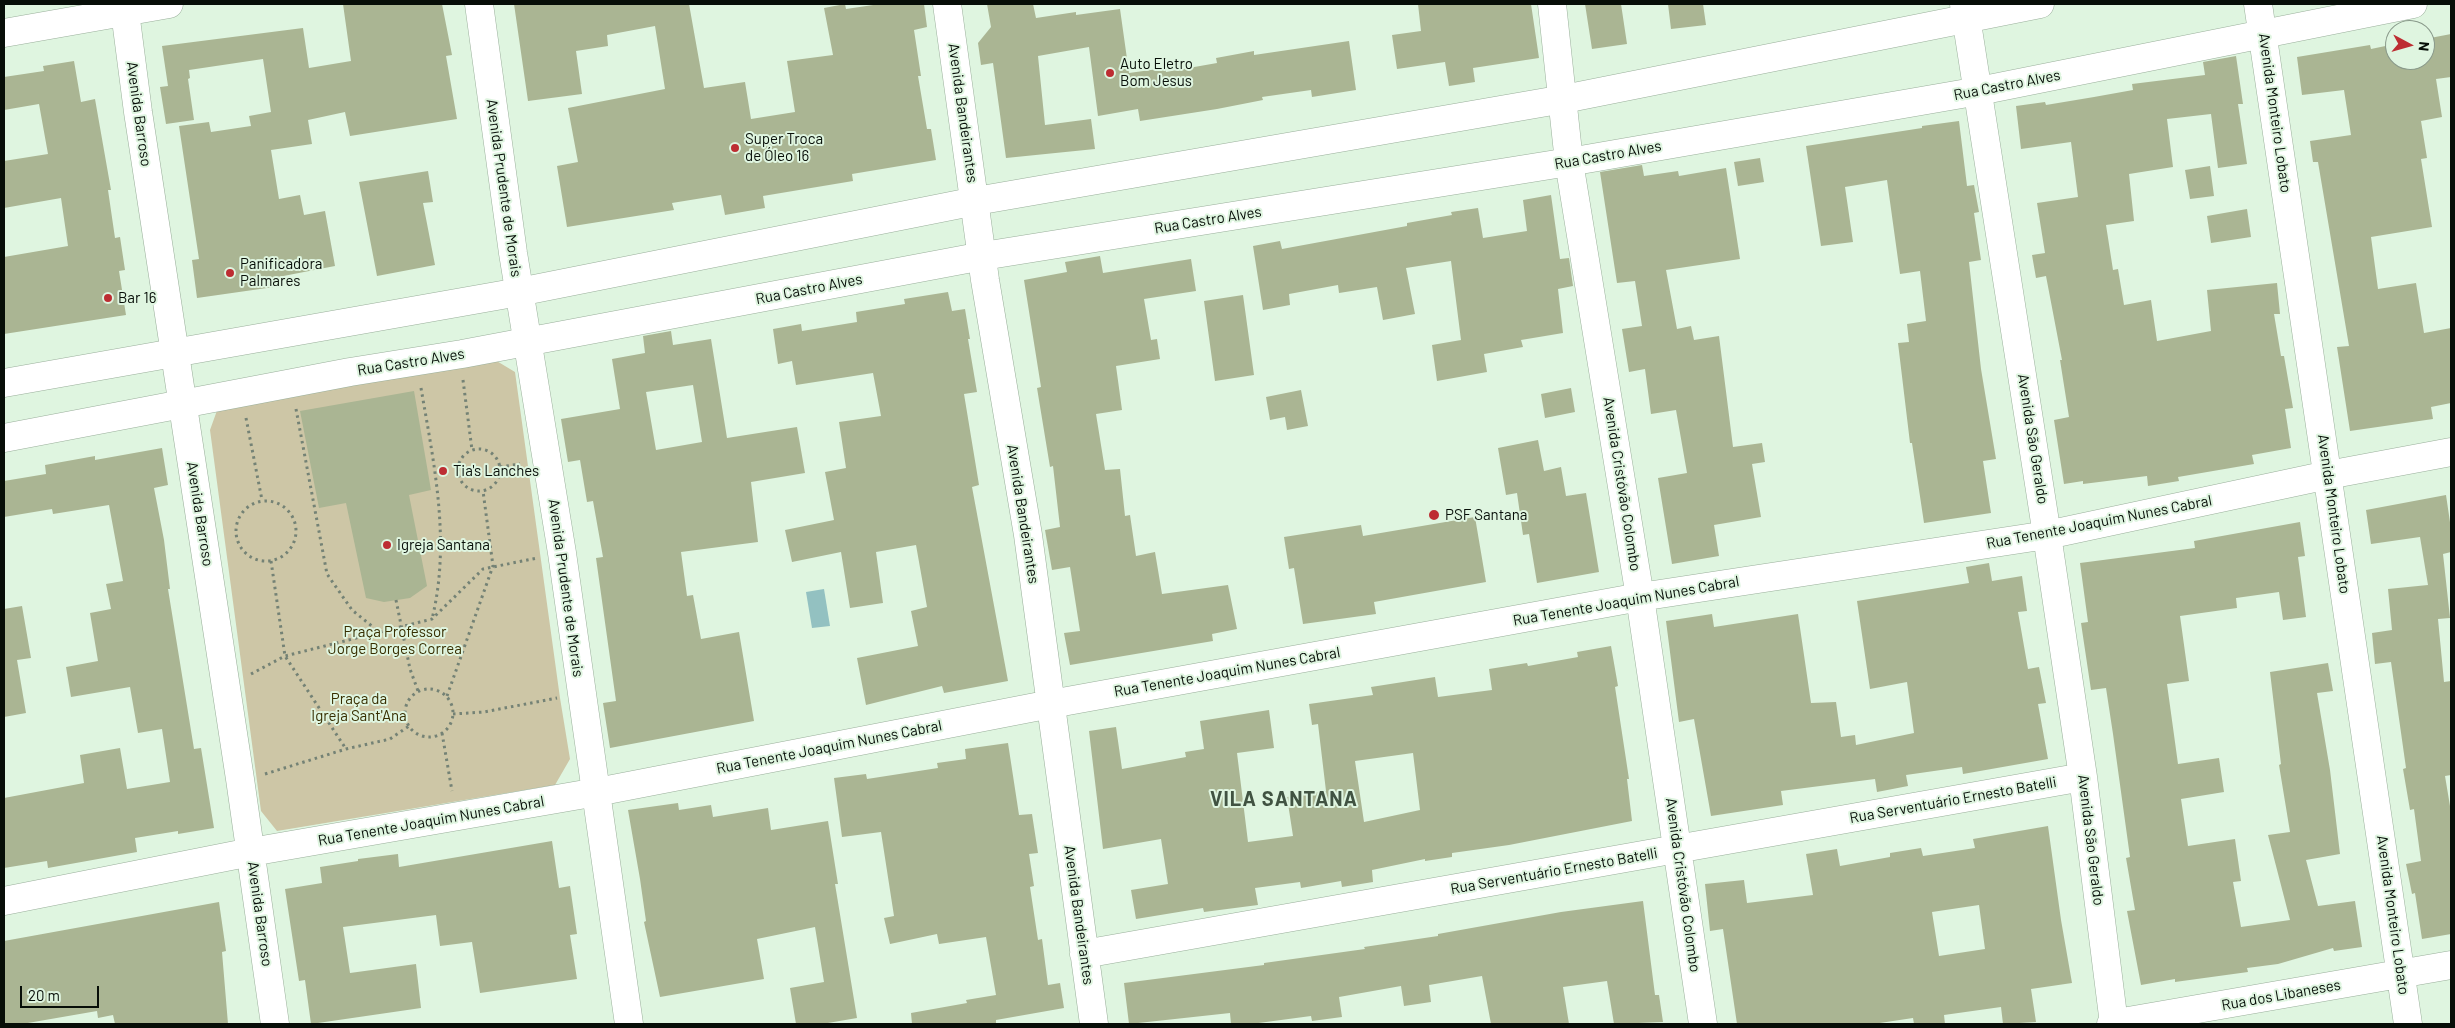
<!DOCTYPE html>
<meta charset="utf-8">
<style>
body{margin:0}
#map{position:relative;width:2455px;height:1028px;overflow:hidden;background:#dff5e0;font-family:Barlow,sans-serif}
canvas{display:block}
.frame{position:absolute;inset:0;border:5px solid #070e08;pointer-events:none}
.north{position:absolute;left:2385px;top:20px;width:50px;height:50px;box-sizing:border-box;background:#dff5e0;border:1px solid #89998a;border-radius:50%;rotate:96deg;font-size:14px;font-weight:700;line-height:20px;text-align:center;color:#070e08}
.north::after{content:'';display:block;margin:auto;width:18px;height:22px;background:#bd2d32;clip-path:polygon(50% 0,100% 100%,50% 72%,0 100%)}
.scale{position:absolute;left:20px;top:986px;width:79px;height:22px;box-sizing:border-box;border:2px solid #070e08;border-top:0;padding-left:6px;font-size:15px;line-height:18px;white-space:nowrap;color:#070e08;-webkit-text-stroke:4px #dff5e0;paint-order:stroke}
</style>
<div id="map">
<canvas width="2455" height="1028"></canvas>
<div class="frame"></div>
<div class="north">N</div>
<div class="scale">20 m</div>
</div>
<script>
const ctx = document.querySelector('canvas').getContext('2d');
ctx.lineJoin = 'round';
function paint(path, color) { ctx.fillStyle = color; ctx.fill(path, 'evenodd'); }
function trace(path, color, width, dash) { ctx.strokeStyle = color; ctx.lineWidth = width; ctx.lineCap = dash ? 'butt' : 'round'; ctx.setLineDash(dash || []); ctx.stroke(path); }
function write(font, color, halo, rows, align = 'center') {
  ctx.font = font + ' Barlow,sans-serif'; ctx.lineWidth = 4; ctx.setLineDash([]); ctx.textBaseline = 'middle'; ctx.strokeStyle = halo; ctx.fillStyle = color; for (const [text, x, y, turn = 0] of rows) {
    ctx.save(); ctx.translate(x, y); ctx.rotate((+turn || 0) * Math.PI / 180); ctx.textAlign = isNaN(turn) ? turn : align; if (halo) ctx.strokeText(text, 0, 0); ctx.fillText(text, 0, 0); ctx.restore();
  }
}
paint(new Path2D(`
 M 495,360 L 515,372 L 560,698 L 570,759 L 555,785 L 277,831 L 261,811 L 210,430 L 219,405 Z`), '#cdc6a6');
paint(new Path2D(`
 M 824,589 L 830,626 L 812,628 L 806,592 Z`), '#93c1c1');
paint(new Path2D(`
 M 343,4 L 442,4 L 452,55 L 446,56 L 457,119 L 350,136 L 345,112 L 308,120 L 312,144 L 271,150 L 279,199 L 300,195 L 304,215 L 325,211 L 335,266 L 273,278 L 274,287 L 197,298 L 192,260 L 199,259 L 179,126 L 209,122 L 211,132 L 251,126 L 249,116 L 271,112 L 263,59 L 189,70 L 190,78 L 188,79 L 194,120 L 166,124 L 160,87 L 168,86 L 162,46 L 303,28 L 309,68 L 351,61 Z
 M 514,4 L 689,4 L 704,88 L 745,82 L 751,119 L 795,112 L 787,61 L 833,55 L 824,8 L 845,4 L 846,9 L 880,4 L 924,4 L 927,27 L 914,30 L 921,76 L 918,76 L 927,129 L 931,129 L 936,160 L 852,174 L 853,181 L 763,196 L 765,208 L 725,215 L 721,195 L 672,203 L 674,210 L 567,227 L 557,166 L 578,162 L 568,108 L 665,89 L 655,26 L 607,35 L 608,46 L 576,51 L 582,94 L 528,101 Z
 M 987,4 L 1033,4 L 1036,18 L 1076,12 L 1076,15 L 1120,9 L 1129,73 L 1165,68 L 1166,72 L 1217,63 L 1216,58 L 1254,51 L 1254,55 L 1349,41 L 1356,90 L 1312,97 L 1311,90 L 1262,97 L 1263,100 L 1217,109 L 1140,121 L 1138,109 L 1098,116 L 1089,47 L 1038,56 L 1045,125 L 1091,119 L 1095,149 L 1006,158 L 993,63 L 981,65 L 978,43 L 991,27 Z
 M 1418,4 L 1531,4 L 1539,58 L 1473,68 L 1475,82 L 1449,86 L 1445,62 L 1397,69 L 1392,35 L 1421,31 Z
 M 1585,4 L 1621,4 L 1627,44 L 1592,49 Z
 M 1668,4 L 1703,4 L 1706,25 L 1671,29 Z
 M 2451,34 L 2451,77 L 2436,79 L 2442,117 L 2421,121 L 2427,158 L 2421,159 L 2432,227 L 2371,237 L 2378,289 L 2416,283 L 2424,333 L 2451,328 L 2451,403 L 2431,407 L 2433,419 L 2350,431 L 2337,347 L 2349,346 L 2318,162 L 2313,162 L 2310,141 L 2351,135 L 2344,90 L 2302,95 L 2297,57 L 2370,45 L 2371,49 L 2395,44 L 2395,60 L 2425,60 L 2425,39 Z
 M 2236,56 L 2243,104 L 2238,104 L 2247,164 L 2218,168 L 2211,114 L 2167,119 L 2173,167 L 2129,174 L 2134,221 L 2106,225 L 2113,270 L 2118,269 L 2124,305 L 2151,300 L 2157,341 L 2211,331 L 2207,290 L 2277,283 L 2280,314 L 2274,314 L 2281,356 L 2284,356 L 2293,408 L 2285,409 L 2291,448 L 2252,455 L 2254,464 L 2178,477 L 2179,481 L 2148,486 L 2147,476 L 2083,484 L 2083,481 L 2064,484 L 2054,420 L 2069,417 L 2060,360 L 2062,360 L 2046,276 L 2036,278 L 2032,255 L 2045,253 L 2037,203 L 2078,197 L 2071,142 L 2021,149 L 2016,106 L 2045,102 L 2046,105 L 2094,97 L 2133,90 L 2132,84 L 2205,75 L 2203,62 Z
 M 74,61 L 81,102 L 95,99 L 111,190 L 108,190 L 115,238 L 120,237 L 125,270 L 119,271 L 126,315 L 4,334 L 4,257 L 68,246 L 61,198 L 4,208 L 4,161 L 48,154 L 39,104 L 4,110 L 4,77 L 44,71 L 43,66 Z
 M 1959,121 L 1967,186 L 1974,185 L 1979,212 L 1974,213 L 1981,260 L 1969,262 L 1981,369 L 1996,459 L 1983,461 L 1991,513 L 1924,523 L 1912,443 L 1910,443 L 1898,343 L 1909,342 L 1907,324 L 1926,321 L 1920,271 L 1900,274 L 1887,180 L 1845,187 L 1853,242 L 1821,246 L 1806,146 L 1922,128 L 1922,126 Z
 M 1760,158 L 1764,182 L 1738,186 L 1734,162 Z
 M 1642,165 L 1644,176 L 1678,171 L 1679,176 L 1726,168 L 1740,259 L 1666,270 L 1677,329 L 1691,326 L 1694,340 L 1719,336 L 1733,447 L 1762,443 L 1765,462 L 1752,464 L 1761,517 L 1714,525 L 1719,556 L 1672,564 L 1658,478 L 1687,473 L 1676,410 L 1651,414 L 1645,369 L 1629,372 L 1622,329 L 1642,326 L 1635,281 L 1617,283 L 1600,172 Z
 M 2210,166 L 2214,196 L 2190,199 L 2185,170 Z
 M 428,171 L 433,202 L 423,203 L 435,265 L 377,276 L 359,182 Z
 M 1551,195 L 1560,259 L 1569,258 L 1573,286 L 1558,289 L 1563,333 L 1521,340 L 1523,347 L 1484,354 L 1487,372 L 1437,381 L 1432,345 L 1461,340 L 1451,261 L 1406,268 L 1415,314 L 1383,320 L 1377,287 L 1339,293 L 1338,285 L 1289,294 L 1290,305 L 1263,310 L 1253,246 L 1280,241 L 1282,249 L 1407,226 L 1407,223 L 1452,215 L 1451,212 L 1478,208 L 1483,238 L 1527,231 L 1523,200 Z
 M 2247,209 L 2251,237 L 2211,243 L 2207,216 Z
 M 1100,256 L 1103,273 L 1191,259 L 1196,291 L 1144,299 L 1151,340 L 1157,339 L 1160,359 L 1116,366 L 1122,410 L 1096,414 L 1105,470 L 1120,469 L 1125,516 L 1130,515 L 1136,556 L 1155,552 L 1162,594 L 1228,585 L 1237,629 L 1212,634 L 1213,641 L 1070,665 L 1064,633 L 1080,631 L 1070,567 L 1052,570 L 1045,530 L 1060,527 L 1053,466 L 1050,467 L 1037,388 L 1041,387 L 1024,280 L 1067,272 L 1065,262 Z
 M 948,292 L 952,311 L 965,309 L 970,339 L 968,339 L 977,392 L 964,394 L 979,485 L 972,487 L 1008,681 L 944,693 L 942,686 L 866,705 L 857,658 L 918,646 L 911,611 L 927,607 L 916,545 L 876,552 L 883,603 L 850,608 L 841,552 L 792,562 L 785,530 L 834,520 L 825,472 L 846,468 L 839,422 L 881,416 L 873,373 L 796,385 L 792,361 L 778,364 L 773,329 L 801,324 L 802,331 L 857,322 L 856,312 L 905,304 L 904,299 Z
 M 1243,295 L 1254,375 L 1215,381 L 1204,301 Z
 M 671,331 L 673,345 L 711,339 L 727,438 L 797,427 L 805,473 L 751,482 L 758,542 L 681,552 L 687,596 L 693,595 L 701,639 L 739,632 L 754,721 L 610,748 L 603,703 L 616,701 L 596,558 L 603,557 L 593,501 L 587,502 L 580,460 L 568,462 L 561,419 L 620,409 L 612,359 L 645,353 L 643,336 ZM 693,385 L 702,442 L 656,450 L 646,392 Z
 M 1571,388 L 1575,412 L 1545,418 L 1541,394 Z
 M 1301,390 L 1308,426 L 1287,430 L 1285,417 L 1270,420 L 1266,397 Z
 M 414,391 L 431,490 L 409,495 L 427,586 L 410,598 L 384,602 L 366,598 L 346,503 L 319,508 L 300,411 Z
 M 1538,440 L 1544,471 L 1561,467 L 1566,496 L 1586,493 L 1599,572 L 1537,583 L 1529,534 L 1523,535 L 1517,493 L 1506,495 L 1498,448 Z
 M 162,448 L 168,485 L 154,488 L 164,540 L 170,589 L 168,589 L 194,749 L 201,748 L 214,828 L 178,834 L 178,831 L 135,838 L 137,852 L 48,868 L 47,861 L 4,868 L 4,798 L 84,783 L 80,755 L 120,748 L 127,789 L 170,782 L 162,729 L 138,733 L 130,687 L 71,697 L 66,667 L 98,661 L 90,613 L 111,609 L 106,584 L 123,581 L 109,505 L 53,514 L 52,509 L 4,517 L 4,481 L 46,474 L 45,465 L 95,456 L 95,460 Z
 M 2446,495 L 2451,529 L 2451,552 L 2443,554 L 2450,618 L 2438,619 L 2444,682 L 2451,681 L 2451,775 L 2445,776 L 2451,812 L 2451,934 L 2422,939 L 2415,893 L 2412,894 L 2406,864 L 2421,861 L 2414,809 L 2410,810 L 2403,769 L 2406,768 L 2391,662 L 2375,664 L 2372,633 L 2392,630 L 2388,589 L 2428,585 L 2420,537 L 2371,544 L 2366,510 Z
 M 1475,517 L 1486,582 L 1374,602 L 1376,614 L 1303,624 L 1294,568 L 1289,569 L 1284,537 L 1361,525 L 1363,536 Z
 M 2300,522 L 2305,556 L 2298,557 L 2306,617 L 2283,620 L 2279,592 L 2236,598 L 2237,608 L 2180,616 L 2189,681 L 2167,684 L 2178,764 L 2219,758 L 2224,792 L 2181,799 L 2188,846 L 2235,839 L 2241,881 L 2233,882 L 2241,927 L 2290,920 L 2268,835 L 2290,832 L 2279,765 L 2281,764 L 2270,672 L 2328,663 L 2333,691 L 2317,693 L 2330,770 L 2340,854 L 2306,860 L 2318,906 L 2355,901 L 2362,947 L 2334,951 L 2333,948 L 2278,964 L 2247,968 L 2248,972 L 2175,982 L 2175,979 L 2141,985 L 2127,911 L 2135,910 L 2126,858 L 2130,857 L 2113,734 L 2106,688 L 2091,690 L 2081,623 L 2088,622 L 2080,563 L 2195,548 L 2194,541 Z
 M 1989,563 L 1992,581 L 2022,576 L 2027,611 L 2018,612 L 2028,669 L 2039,667 L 2046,703 L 2038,704 L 2048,759 L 1963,774 L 1962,767 L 1906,775 L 1908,786 L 1877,792 L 1875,779 L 1781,791 L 1783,805 L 1711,816 L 1694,719 L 1679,722 L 1666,621 L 1712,614 L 1714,627 L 1798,614 L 1811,703 L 1836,702 L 1841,737 L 1855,735 L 1856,745 L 1914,733 L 1907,682 L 1870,689 L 1857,601 L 1969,583 L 1966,567 Z
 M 22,606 L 31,658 L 17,660 L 26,713 L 4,717 L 4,609 Z
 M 1611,646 L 1618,686 L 1615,687 L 1629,779 L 1627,779 L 1632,821 L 1509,845 L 1452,853 L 1452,857 L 1425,861 L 1425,859 L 1372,870 L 1373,882 L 1342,887 L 1341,881 L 1301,888 L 1300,882 L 1255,888 L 1258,905 L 1204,912 L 1203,908 L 1136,919 L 1131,890 L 1168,884 L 1161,839 L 1103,849 L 1089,731 L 1116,727 L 1122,769 L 1186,757 L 1185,752 L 1204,749 L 1200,721 L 1269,710 L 1274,748 L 1237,753 L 1248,842 L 1293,836 L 1287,797 L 1326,791 L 1318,724 L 1312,725 L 1309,704 L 1373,695 L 1371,687 L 1435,677 L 1438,697 L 1492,690 L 1489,669 L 1527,663 L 1528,666 L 1578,657 L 1577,652 ZM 1413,753 L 1420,810 L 1364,822 L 1355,761 Z
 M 1008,743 L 1019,815 L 1032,814 L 1038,853 L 1029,854 L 1034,886 L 1030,887 L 1038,940 L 1042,939 L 1048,985 L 1060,983 L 1064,1008 L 996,1020 L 996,1024 L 912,1024 L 911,1013 L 967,1003 L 966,1000 L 996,995 L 986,937 L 939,944 L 937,934 L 890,944 L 884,918 L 894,916 L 881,832 L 842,837 L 834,778 L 866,774 L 867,779 L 938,768 L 937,763 L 966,759 L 965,749 Z
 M 678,803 L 679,810 L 711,805 L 713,817 L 768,808 L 771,830 L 828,821 L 838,884 L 835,884 L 857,1018 L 822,1024 L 796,1024 L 790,988 L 824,982 L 815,927 L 757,939 L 764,979 L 660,997 L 644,922 L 646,921 L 640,879 L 628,810 Z
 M 2048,826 L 2061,920 L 2072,983 L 2031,989 L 2036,1022 L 2003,1024 L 2001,1007 L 1944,1015 L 1945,1024 L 1914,1024 L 1913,1018 L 1873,1024 L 1737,1024 L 1723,929 L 1710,931 L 1705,884 L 1744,880 L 1747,903 L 1813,895 L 1806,854 L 1837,849 L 1840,866 L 1890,857 L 1890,853 L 1921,848 L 1923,856 L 1975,848 L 1973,839 ZM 1979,905 L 1985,949 L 1939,956 L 1932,912 Z
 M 552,841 L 559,888 L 570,886 L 577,934 L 570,935 L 577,979 L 480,993 L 472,942 L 440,946 L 436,915 L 343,927 L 350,973 L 416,964 L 421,1008 L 311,1024 L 305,980 L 299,981 L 285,889 L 322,883 L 320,867 L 358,861 L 358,859 L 398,854 L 399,867 Z
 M 1643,901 L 1655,995 L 1659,995 L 1663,1022 L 1614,1024 L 1607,981 L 1563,987 L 1569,1024 L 1491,1024 L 1482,976 L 1429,985 L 1431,1002 L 1404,1006 L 1401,986 L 1339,997 L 1342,1017 L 1312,1021 L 1311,1016 L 1251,1024 L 1231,1024 L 1230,1013 L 1129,1024 L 1124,983 L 1264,965 L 1264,963 L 1365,949 L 1364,947 L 1438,936 L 1438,934 L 1561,912 Z
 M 219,902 L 226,951 L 222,952 L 228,1024 L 115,1024 L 113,1015 L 98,1018 L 97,1011 L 22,1024 L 4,1024 L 4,941 Z`), '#aab593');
const minor = new Path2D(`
 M 124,4 L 138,112 L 240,779 L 275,1024
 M 479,4 L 513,253 L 562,553 L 629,1024
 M 947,4 L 985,280 L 1028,535 L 1094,1024
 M 1552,4 L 1569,162 L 1640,597 L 1703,1024
 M 1964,4 L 2047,535 L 2083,777 L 2114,1024
 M 2258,4 L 2408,1024
 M 4,33 L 169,4
 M 4,901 L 251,852 L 597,792 L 1051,704 L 1640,597 L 2047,535 L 2328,475 L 2451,452
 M 1084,954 L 2083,777
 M 2111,1024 L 2451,965`);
const major = new Path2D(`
 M 4,383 L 519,292 L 976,201 L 1564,99 L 2040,4
 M 4,438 L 350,372 L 462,354 L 983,256 L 1569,162 L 1979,91 L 2413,4`);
trace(minor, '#9aaf9b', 29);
trace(major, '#9aaf9b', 29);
trace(new Path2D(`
 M 463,380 L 472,450
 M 421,388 C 434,464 451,542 432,619
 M 296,409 L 327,574 L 352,610 L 378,631
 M 246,418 L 262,500
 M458 470a21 21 0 1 1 42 0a21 21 0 1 1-42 0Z
 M 500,467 L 520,464
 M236 531a30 30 0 1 1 60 0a30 30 0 1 1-60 0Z
 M 271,561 L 285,656 L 346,749
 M 396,600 L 410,669 L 418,691
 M 251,674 L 285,656 L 432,619 L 483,569 L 537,558
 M405 713a24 24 0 1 1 48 0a24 24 0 1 1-48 0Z
 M 447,696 L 493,566 L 483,491
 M 453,714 L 484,712 L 557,698
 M 442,733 L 452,791
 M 265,774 L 346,749 L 390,739 L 409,726`), '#748275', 3, [2.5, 4]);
trace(minor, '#fff', 28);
trace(major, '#fff', 28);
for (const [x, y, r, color] of [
 [1110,73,5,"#bd2d32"],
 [735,148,5,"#bd2d32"],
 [230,273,5,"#bd2d32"],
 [108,298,5,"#bd2d32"],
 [443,471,5,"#bd2d32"],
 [1434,515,6,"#bd2d32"],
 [387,545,5,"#bd2d32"]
]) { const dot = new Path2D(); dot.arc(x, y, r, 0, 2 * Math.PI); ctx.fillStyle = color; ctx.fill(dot); trace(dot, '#dff5e0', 2); }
write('15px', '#070e08', '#dff5e0', [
 ["Auto Eletro",1120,64],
 ["Bom Jesus",1120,81],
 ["Super Troca",745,139],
 ["de Óleo 16",745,156],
 ["Panificadora",240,264],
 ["Palmares",240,281],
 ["Bar 16",118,298],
 ["Tia's Lanches",453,471],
 ["PSF Santana",1445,515],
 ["Igreja Santana",397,545]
], 'left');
write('15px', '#070e08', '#dff5e0', [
 ["Rua Castro Alves",2007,85,-11],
 ["Avenida Bandeirantes",963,113,82],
 ["Avenida Monteiro Lobato",2275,113,82],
 ["Avenida Barroso",139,114,82],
 ["Rua Castro Alves",1608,155,-10],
 ["Avenida Prudente de Morais",504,188,82],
 ["Rua Castro Alves",1208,220,-9],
 ["Rua Castro Alves",809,289,-11],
 ["Rua Castro Alves",411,362,-9],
 ["Avenida São Geraldo",2033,439,81],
 ["Avenida Cristóvão Colombo",1622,484,81],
 ["Avenida Barroso",200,514,81],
 ["Avenida Bandeirantes",1023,514,81],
 ["Avenida Monteiro Lobato",2334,514,82],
 ["Rua Tenente Joaquim Nunes Cabral",2099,522,-11],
 ["Avenida Prudente de Morais",566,588,82],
 ["Rua Tenente Joaquim Nunes Cabral",1626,601,-10],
 ["Rua Tenente Joaquim Nunes Cabral",1227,672,-10],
 ["Rua Tenente Joaquim Nunes Cabral",829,747,-11],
 ["Rua Serventuário Ernesto Batelli",1953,800,-10],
 ["Rua Tenente Joaquim Nunes Cabral",431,821,-10],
 ["Avenida São Geraldo",2091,840,83],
 ["Rua Serventuário Ernesto Batelli",1554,871,-10],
 ["Avenida Cristóvão Colombo",1683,885,82],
 ["Avenida Barroso",260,914,82],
 ["Avenida Bandeirantes",1079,915,82],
 ["Avenida Monteiro Lobato",2393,915,82],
 ["Rua dos Libaneses",2281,995,-10]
]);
write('15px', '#372e00', '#dff5e0', [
 ["Praça Professor",395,632],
 ["Jorge Borges Correa",395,649],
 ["Praça da",359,699],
 ["Igreja Sant'Ana",359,716]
]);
ctx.letterSpacing = '1px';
write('bold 20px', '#415342', '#dff5e0', [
 ["VILA SANTANA",1284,799]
]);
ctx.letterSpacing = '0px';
</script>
